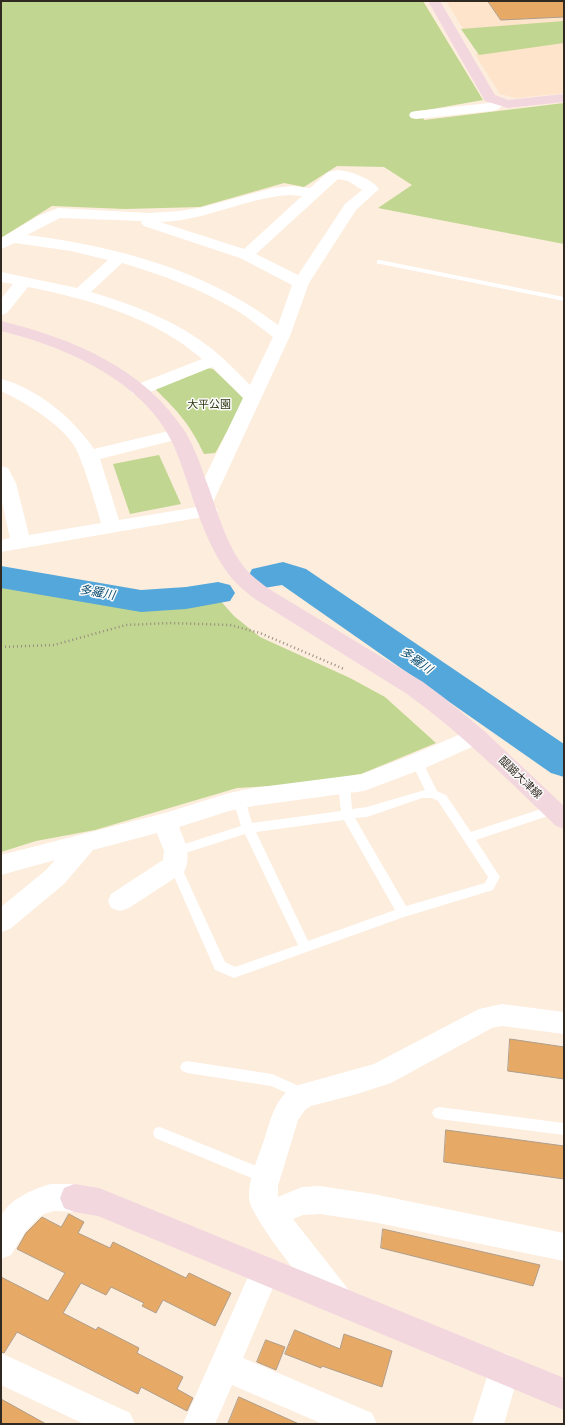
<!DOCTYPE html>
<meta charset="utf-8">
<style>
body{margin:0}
#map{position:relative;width:565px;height:1425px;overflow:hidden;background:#fdeddd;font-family:Signika,sans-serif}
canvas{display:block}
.frame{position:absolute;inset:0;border:2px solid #302921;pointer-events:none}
</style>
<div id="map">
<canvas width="565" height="1425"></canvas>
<div class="frame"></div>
</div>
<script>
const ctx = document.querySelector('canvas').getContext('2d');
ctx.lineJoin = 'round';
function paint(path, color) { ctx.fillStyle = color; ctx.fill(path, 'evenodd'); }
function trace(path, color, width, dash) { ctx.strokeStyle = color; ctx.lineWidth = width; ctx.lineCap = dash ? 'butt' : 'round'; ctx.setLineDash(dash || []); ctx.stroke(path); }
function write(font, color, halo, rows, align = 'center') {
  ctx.font = font + ' Signika,"Noto Sans JP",sans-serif'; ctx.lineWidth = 3; ctx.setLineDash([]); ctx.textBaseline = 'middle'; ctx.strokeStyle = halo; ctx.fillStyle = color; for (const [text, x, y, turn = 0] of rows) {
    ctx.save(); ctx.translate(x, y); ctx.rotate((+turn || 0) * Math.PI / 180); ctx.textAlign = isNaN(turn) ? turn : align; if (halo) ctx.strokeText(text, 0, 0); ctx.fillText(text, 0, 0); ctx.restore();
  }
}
paint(new Path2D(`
 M 446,1 L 564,1 L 564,22 L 464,30 Z
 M 564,41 L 564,93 L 516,98 L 500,94 L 475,54 Z`), '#fde4ca');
paint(new Path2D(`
 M 1,1 L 423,1 L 483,100 L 421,111 L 424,120 L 564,103 L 564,244 L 378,208 L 412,185 L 384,167 L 337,166 L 304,187 L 284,183 L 200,207 L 125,209 L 52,206 L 1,238 Z
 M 564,21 L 564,43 L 479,55 L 461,29 Z
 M 207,368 L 213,369 L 243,397 L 244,400 L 217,450 L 215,453 L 204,454 C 191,426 178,411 156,390 L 157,387 Z
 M 159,455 L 181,504 L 130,514 L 113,464 Z
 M 1,580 L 139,605 L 218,598 L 234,616 L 260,637 L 350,678 L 385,697 L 436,743 L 361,774 L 330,780 L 288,785 L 237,788 L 95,830 L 36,841 L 1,852 Z`), '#c1d690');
paint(new Path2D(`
 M 283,562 L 306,569 L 564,744 L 564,777 L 551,773 L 282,585 L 264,588 L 252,585 L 248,577 L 252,569 Z
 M 1,566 L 141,590 L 186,587 L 218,582 L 230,585 L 235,593 L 230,601 L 186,609 L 141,612 L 1,588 Z`), '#54a7db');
const building = new Path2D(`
 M 488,1 L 564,1 L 564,17 L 501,20 Z
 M 510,1039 L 564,1047 L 564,1079 L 508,1071 Z
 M 446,1130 L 564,1146 L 564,1179 L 444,1162 Z
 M 69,1214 L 84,1222 L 78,1233 L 110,1248 L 113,1242 L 186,1278 L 189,1273 L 231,1293 L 215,1326 L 163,1300 L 156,1313 L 142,1306 L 144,1303 L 111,1287 L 106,1295 L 81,1283 L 63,1313 L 96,1330 L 98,1327 L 139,1348 L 137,1353 L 183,1377 L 177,1389 L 193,1398 L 187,1411 L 141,1387 L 138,1394 L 17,1332 L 4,1353 L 1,1352 L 1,1277 L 48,1301 L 65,1273 L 17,1249 L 26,1233 L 42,1217 L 61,1227 Z
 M 383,1229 L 540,1265 L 533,1286 L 381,1248 Z
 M 295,1330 L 340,1349 L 344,1334 L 392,1351 L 382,1387 L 322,1366 L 321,1368 L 285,1354 Z
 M 266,1340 L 285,1347 L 276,1370 L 257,1362 Z
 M 239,1397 L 299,1424 L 228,1424 Z
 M 1,1399 L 46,1424 L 1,1424 Z`);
paint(building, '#e6aa66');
trace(building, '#af9d8a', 1);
trace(new Path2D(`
 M 1,647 L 54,645 L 126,625 L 170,623 L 230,625 L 260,633 L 344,669`), '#988c80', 2.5, [1, 3]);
paint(new Path2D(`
 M 377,260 L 380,260 L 564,297 L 564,301 L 380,264 L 377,264 Z
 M 417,758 L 421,759 L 437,791 L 446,795 L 471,832 L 553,805 L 557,807 L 559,810 L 557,813 L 476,840 L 500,877 L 493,890 L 404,917 L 234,978 L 215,970 L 169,865 L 171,862 L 175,860 L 179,862 L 225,962 L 235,967 L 298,945 L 245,834 L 176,856 L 172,854 L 170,851 L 172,848 L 241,826 L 233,800 L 235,797 L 239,796 L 243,797 L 245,800 L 252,823 L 341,811 L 338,784 L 340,781 L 344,780 L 348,781 L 350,784 L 352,809 L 367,807 L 425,790 L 411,762 L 413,759 ZM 422,798 L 432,798 L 438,801 L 488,877 L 485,883 L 406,906 L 355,818 L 367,817 ZM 344,820 L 395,910 L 308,941 L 256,832 Z
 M 187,1061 L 272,1074 L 310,1091 L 312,1095 L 310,1099 L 305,1101 L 271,1086 L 187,1073 L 182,1071 L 180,1067 L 182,1063 Z
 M 439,1107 L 564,1123 L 564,1135 L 439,1119 L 434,1117 L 432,1113 L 434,1109 Z
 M 160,1127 L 271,1172 L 273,1177 L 271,1182 L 266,1184 L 155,1138 L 153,1133 L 155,1128 Z`), '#fff');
paint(new Path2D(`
 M 500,98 L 505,99 L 507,102 L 497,110 L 492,111 L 416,119 L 411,118 L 409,115 L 411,112 L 416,111 L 489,103 Z
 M 338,170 C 351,171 372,179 379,189 L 356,210 L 309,283 L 290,336 L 214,500 L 211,504 L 208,505 L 215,507 L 218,511 L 215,515 L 1,552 L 1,540 L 10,538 L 1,498 L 1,466 L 8,468 L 16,483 L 29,535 L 101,523 C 94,499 87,475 78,453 C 68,428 25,402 1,391 L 1,379 C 37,388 74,419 94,449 L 177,429 L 183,430 L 186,434 L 183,438 L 100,459 L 119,520 L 203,506 L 197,504 L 194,500 L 243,398 L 212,367 L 145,394 L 139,395 L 133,394 L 130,390 L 133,386 L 202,359 C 154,317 88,299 28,287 L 7,313 L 1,315 L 1,299 L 13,284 L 1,282 L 1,272 L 77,288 L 108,260 L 71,251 L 15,243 L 1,249 L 1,238 L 38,216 L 58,208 L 149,213 L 180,211 L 203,207 L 273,188 L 293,186 L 310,188 L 328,172 ZM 338,179 L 348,181 L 362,190 L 345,204 L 298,275 L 256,254 ZM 289,195 L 302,196 L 244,249 L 160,222 C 205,221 245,198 289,195 ZM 60,218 L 142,221 L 141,223 L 144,226 L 240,258 L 292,285 L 278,325 C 206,270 115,246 27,235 ZM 122,263 C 162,275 201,289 236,310 C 249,318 261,328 273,337 L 250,385 C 238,373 226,360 212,349 C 177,321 134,305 91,292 Z
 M 475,728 L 483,730 L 486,736 L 483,742 L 425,768 L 372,788 L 364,791 L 253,806 L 229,811 L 179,827 C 185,842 192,856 184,872 L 129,908 L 120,911 L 111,908 L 108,901 L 111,894 L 163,860 L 164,851 L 157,833 L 93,850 L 64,884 L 10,929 L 1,932 L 1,907 L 46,870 L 55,860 L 1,875 L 1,855 L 165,813 L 229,793 L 253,788 L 362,774 L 409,756 Z
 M 502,1004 L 564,1012 L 564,1034 L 502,1026 L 492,1028 L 391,1083 L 357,1094 L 311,1106 L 305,1110 L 298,1120 L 278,1186 L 278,1197 L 302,1187 L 320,1186 L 373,1194 L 564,1233 L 564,1261 L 373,1222 L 320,1214 L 303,1215 L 293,1219 L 348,1289 L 352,1300 L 348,1311 L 337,1315 L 326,1311 C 312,1292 249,1216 249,1198 C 248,1178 259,1156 265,1137 C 272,1116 275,1098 295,1086 L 374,1064 L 479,1009 Z
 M 51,1184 L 74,1184 L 84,1188 L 88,1198 L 84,1208 L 74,1212 L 54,1211 L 44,1214 L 37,1219 L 25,1232 L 11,1255 L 1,1259 C 1,1249 0,1228 1,1218 C 5,1201 35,1188 51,1184 Z
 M 265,1256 L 275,1261 L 280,1271 L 243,1358 L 372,1413 L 377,1424 L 323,1424 L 232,1385 L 215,1424 L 183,1424 L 255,1261 Z
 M 1,1353 L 130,1413 L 135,1424 L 84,1424 L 1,1385 Z
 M 504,1353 L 515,1358 L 520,1369 L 504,1424 L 472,1424 L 493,1358 Z`), '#fff');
paint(new Path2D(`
 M 428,1 L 440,1 L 495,95 L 508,100 L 564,94 L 564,102 L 508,108 L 485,101 Z
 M 1,321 C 74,339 144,368 186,433 C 194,447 200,463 205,478 C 217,508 224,541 244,567 C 251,576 260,582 269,589 L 423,682 L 443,697 L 482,729 L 564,806 L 564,829 L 556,826 C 508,780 461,733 407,694 L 255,599 C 246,592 237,585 230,576 C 201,538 192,489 174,446 C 145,381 66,347 1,331 Z
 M 74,1184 L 99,1188 L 109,1192 L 564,1378 L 564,1410 L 98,1216 L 74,1212 L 64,1208 L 60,1198 L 64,1188 Z`), '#f2d7df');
write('11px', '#2d3613', '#fdfdfd', [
 ["大平公園",209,405]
]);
write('11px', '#302921', '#fdfdfd', [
 ["醍醐大津線",520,778,44]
]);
write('italic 12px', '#0b4e71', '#fdfdfd', [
 ["多羅川",97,593,10],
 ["多羅川",416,661,35]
]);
</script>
